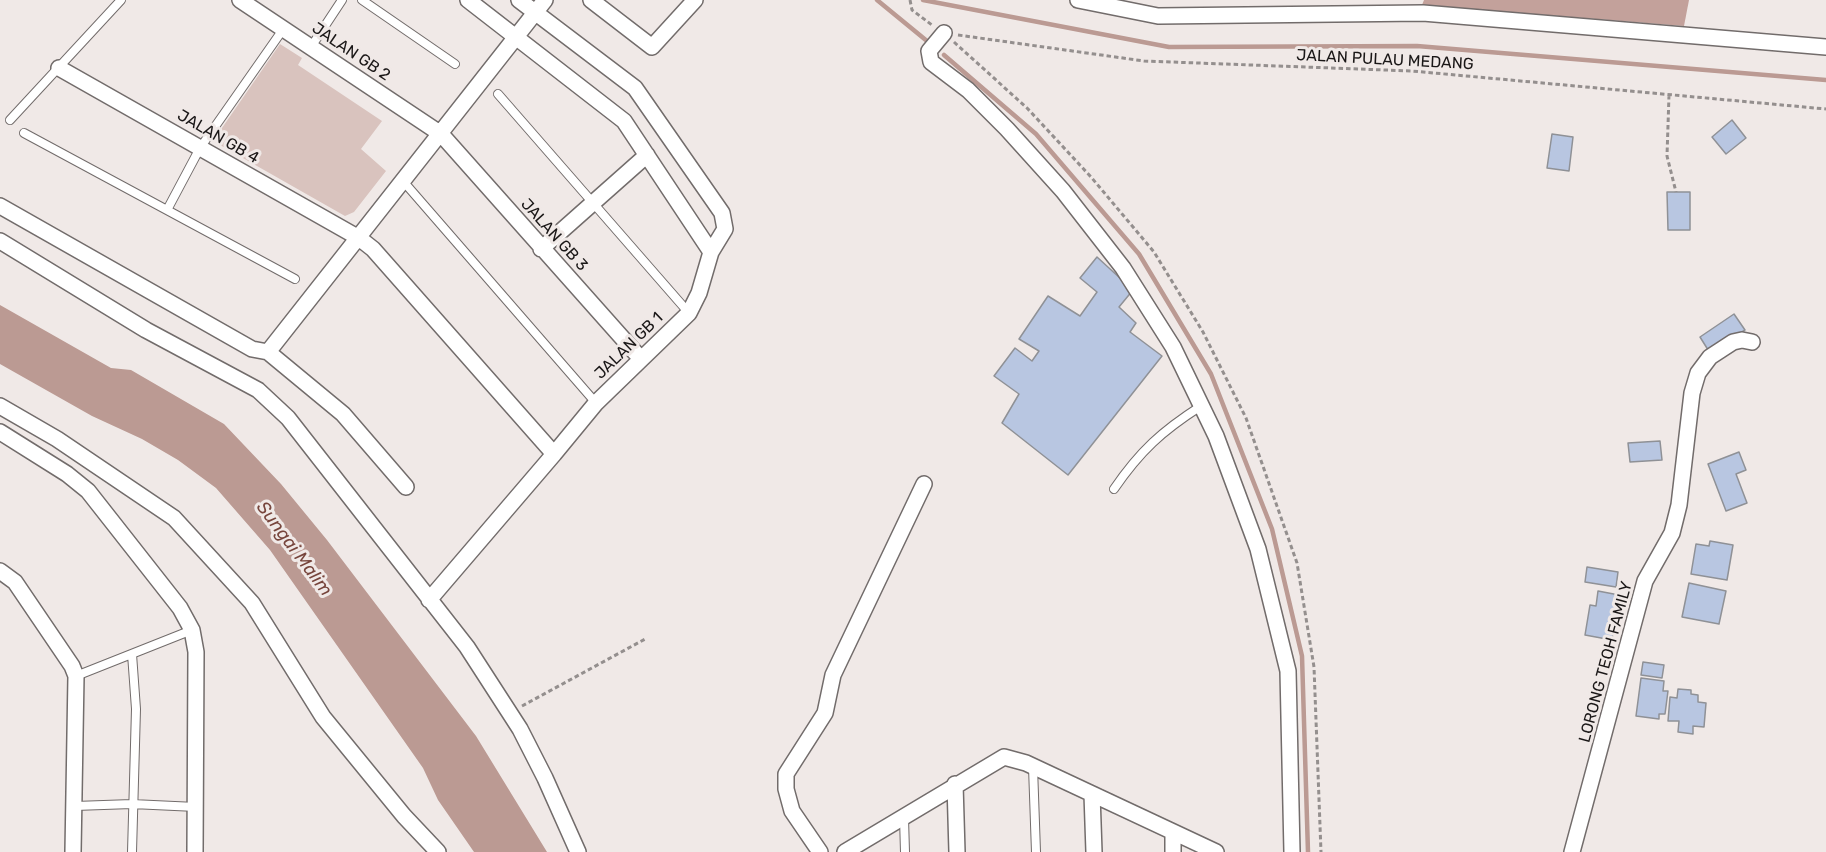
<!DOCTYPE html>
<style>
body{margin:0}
canvas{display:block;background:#f0e9e7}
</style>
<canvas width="1826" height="852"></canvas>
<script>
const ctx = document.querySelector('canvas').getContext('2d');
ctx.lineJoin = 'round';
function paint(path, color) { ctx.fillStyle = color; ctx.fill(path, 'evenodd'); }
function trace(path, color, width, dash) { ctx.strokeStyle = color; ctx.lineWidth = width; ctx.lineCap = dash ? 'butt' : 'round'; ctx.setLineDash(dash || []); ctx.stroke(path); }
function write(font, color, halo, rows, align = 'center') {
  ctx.font = font + ' Rubik,sans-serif'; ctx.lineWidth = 6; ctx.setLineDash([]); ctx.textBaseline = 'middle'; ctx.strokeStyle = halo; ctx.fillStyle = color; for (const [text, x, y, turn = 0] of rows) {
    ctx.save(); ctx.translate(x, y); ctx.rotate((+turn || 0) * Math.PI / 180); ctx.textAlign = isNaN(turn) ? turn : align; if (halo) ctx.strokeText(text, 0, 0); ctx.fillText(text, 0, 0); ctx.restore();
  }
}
paint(new Path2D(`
 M 280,44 L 302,58 L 298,65 L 382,121 L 361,149 L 386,171 L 354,212 L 345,216 L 213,141 Z`), '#d9c3be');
paint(new Path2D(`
 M 1424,0 L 1689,0 L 1684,26 L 1422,5 Z`), '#c3a19b');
paint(new Path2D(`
 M 0,305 L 111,368 L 131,370 L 224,424 L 281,484 L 327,540 L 476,736 L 547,852 L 474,852 L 438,800 L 423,768 L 270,550 L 216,488 L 178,460 L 142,439 L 92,416 L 0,364 Z`), '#bb9a93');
trace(new Path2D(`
 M 877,0 L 927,41
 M 923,0 L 1169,47 L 1417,46 L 1826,80
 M 944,55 L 1036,134 L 1139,254 L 1211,374 L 1272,529 L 1302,656 L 1308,852`), '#bb9a93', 4.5);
const building = new Path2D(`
 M 1732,120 L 1746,138 L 1726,154 L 1712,137 Z
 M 1552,134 L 1573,137 L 1569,171 L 1547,168 Z
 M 1667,192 L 1690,192 L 1690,230 L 1668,230 Z
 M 1097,257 L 1133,290 L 1119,307 L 1136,323 L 1130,332 L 1162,356 L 1068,475 L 1002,423 L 1019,394 L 994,376 L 1015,348 L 1032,361 L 1039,351 L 1019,339 L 1048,296 L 1080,316 L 1097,292 L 1080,278 Z
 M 1734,314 L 1745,330 L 1710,353 L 1700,337 Z
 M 1660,441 L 1662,460 L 1630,462 L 1628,443 Z
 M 1739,452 L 1746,470 L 1736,474 L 1747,503 L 1726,511 L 1708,464 Z
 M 1710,541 L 1733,545 L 1727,580 L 1691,574 L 1696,544 L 1709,546 Z
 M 1587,567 L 1618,572 L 1616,587 L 1585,582 Z
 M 1689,583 L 1726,591 L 1719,624 L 1682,617 Z
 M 1598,591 L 1619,595 L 1612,640 L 1585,635 L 1590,605 L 1596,606 Z
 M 1643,662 L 1664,665 L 1662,678 L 1641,675 Z
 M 1641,678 L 1664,681 L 1663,691 L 1668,691 L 1665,714 L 1659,714 L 1659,719 L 1636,716 Z
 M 1678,689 L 1691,690 L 1691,694 L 1698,695 L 1698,702 L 1706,703 L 1704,727 L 1693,726 L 1693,734 L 1678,732 L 1679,721 L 1668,721 L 1670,697 L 1677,698 Z`);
paint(building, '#b8c6e1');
trace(building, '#8f9196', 1.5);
const lane = new Path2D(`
 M 362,0 L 455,64
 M 311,47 L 342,0
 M 498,94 L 689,313
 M 10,120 L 121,0
 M 24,133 L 295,279
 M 403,181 L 596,403
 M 167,210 L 200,148 L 284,28
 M 1114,489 C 1140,451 1162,431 1201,406
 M 76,676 L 192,630
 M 1033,767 L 1036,852
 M 75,806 L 132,804 L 196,807
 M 904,818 L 905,852
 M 132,852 L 136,709 L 132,654`);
const street = new Path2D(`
 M 240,0 L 441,134 L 641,359
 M 468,0 L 624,121 L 711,252
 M 519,0 L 635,88 L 722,213 L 725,229 L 711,252 L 699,293 L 689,313 L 596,403 L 554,454
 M 591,0 L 652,47 L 695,0
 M 1078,0 L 1158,16 L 1423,13 L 1826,47
 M 944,33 L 929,51 L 931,62 L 968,90 L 1007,129 L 1063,191 L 1123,268 L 1173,347 L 1216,436 L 1258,549 L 1288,671 L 1292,852
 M 59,68 L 359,238 L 373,249 L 554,454 L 429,600
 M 0,206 L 252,349 L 268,352 L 545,0
 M 0,241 L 146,330 L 258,390 L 288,418 L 467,647 L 520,729 L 545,778 L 578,852
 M 541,249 L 647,155
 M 268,352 L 343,414 L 406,487
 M 0,406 L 57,439 L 174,518 L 252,603 L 323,717 L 404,816 L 438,852
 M 0,432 L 67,474 L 88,491 L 180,608 L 192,630 L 196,652 L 195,852
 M 0,571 L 15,582 L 72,666 L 76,676 L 73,852
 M 955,784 L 957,852
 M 1092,794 L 1094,852
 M 1173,832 L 1173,852
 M 820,852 L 792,811 L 786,789 L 786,774 L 825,713 L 833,675 L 924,484
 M 845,852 L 1004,757 L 1026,763 L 1216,852
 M 1572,852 L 1645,581 L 1672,533 L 1679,505 L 1692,393 L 1698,373 L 1710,357 L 1733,342 L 1742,340 L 1752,342`);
trace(lane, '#726c6b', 10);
trace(street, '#726c6b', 18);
trace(new Path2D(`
 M 910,0 L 912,10 L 932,25
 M 958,35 L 1144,61 L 1412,71 L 1826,109
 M 954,42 L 1027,108 L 1091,177 L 1154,252 L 1203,332 L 1246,418 L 1297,563 L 1314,667 L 1321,852
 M 1669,95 L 1667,156 L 1676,192
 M 522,706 L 647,638`), '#948f8e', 3, [4.5, 3]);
trace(lane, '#fff', 8);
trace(street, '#fff', 15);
write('16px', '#1a1717', '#f0e9e7', [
 ["JALAN GB 2",351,52,34],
 ["JALAN PULAU MEDANG",1385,60,3],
 ["JALAN GB 4",218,137,30],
 ["JALAN GB 3",554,235,48],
 ["JALAN GB 1",629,346,-44],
 ["LORONG TEOH FAMILY",1606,662,-75]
]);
write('italic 18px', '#77453c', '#f0e9e7', [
 ["Sungai Malim",294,549,53]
]);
</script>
